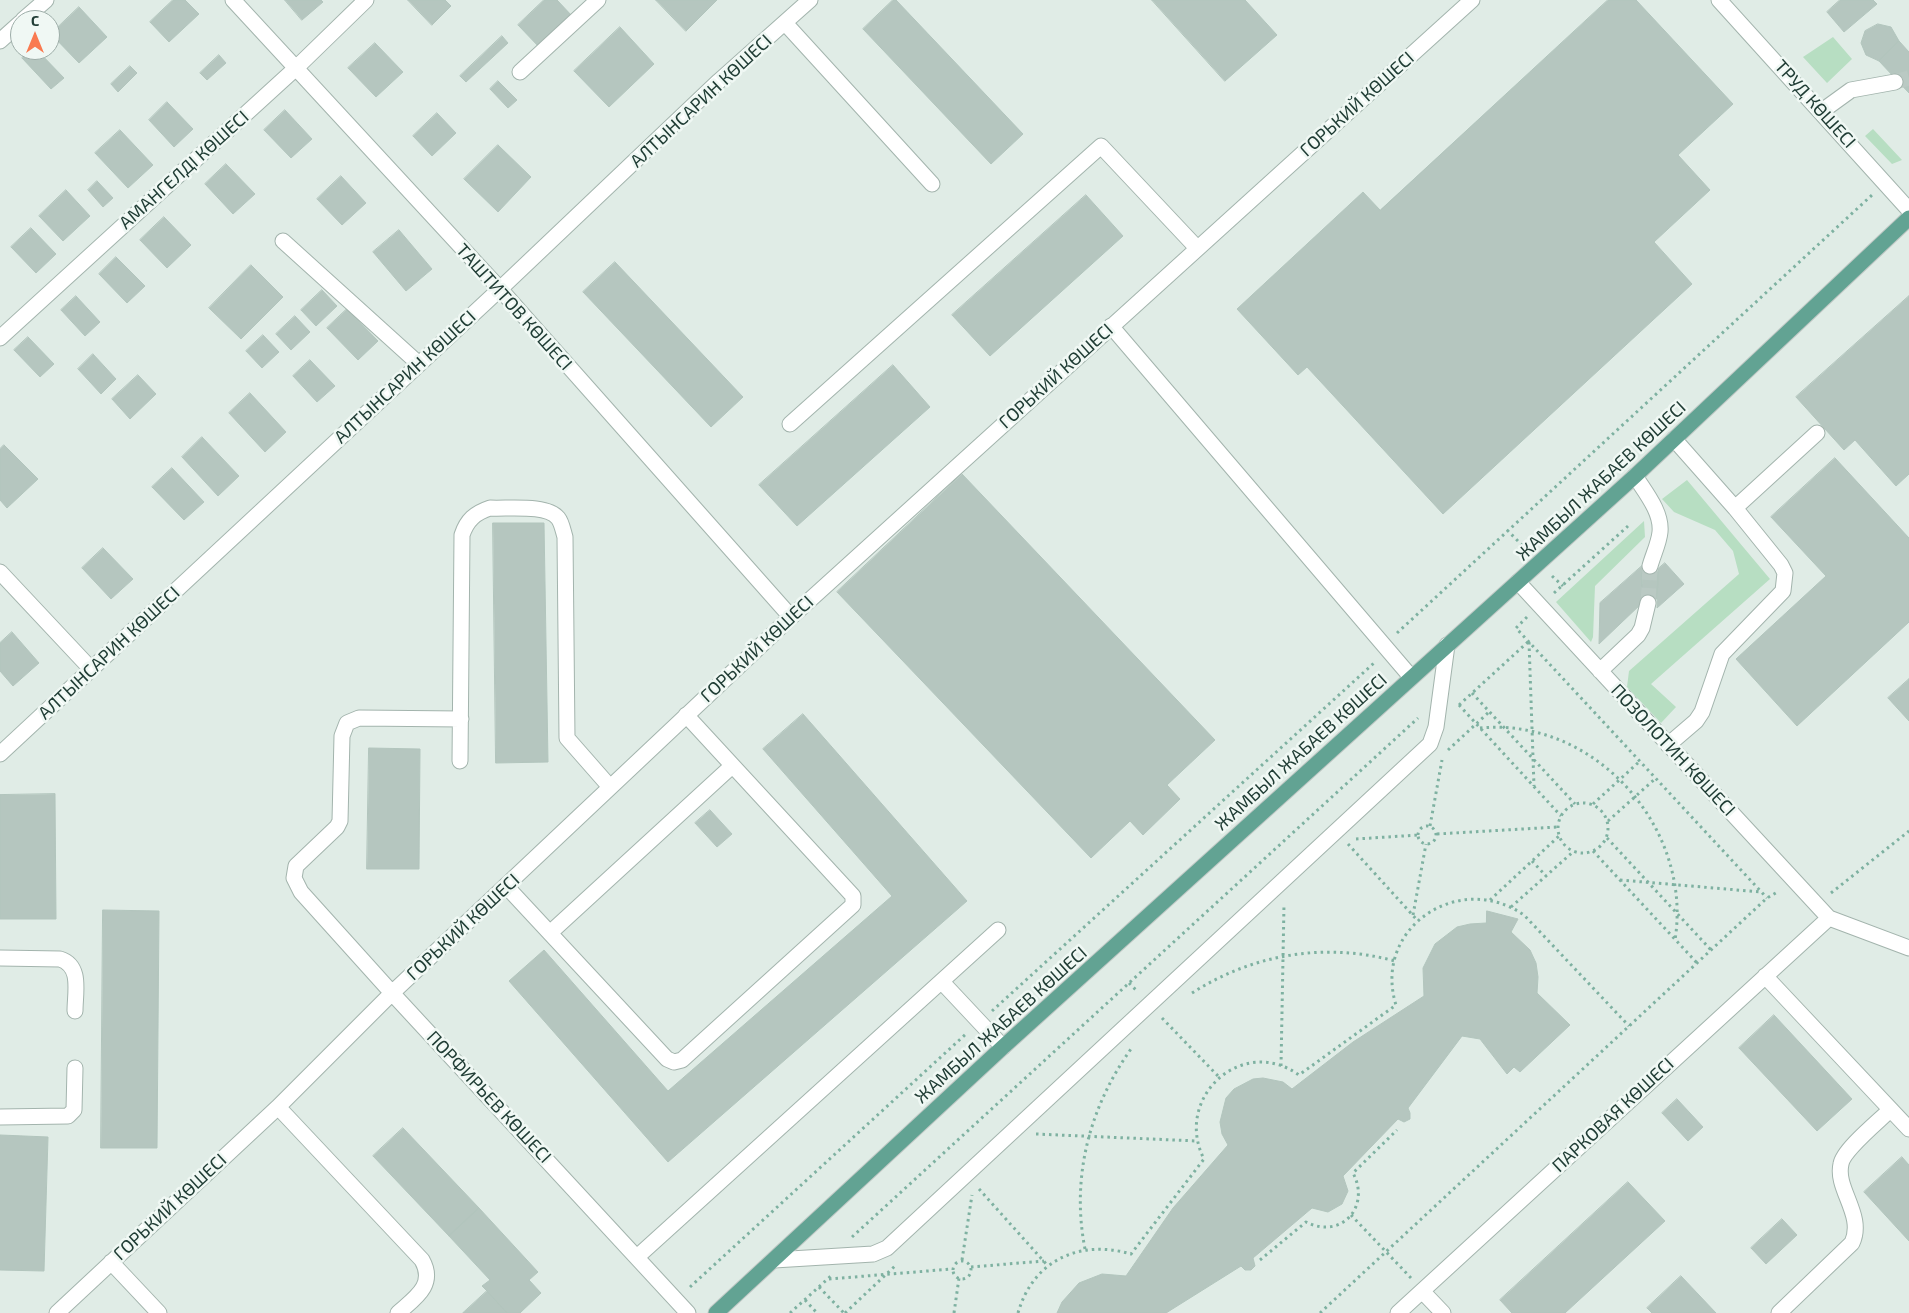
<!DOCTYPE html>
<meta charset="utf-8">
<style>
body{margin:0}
#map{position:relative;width:1909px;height:1313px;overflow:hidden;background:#e0ece6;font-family:"Exo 2",sans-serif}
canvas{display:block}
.north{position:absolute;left:10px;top:10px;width:50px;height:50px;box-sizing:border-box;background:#f0f8f4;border:1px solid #9dada8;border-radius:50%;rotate:0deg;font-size:14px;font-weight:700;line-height:20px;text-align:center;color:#203d35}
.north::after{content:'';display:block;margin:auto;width:18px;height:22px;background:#f97a50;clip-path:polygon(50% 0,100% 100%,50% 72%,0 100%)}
</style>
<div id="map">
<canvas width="1909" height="1313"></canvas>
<div class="north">С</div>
</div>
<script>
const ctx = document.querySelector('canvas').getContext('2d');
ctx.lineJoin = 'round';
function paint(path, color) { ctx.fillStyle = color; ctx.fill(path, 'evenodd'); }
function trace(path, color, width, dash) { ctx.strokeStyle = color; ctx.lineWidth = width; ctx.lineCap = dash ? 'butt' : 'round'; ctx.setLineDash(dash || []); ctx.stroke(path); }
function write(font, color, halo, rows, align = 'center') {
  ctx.font = font + ' "Exo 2",sans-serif'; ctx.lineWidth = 5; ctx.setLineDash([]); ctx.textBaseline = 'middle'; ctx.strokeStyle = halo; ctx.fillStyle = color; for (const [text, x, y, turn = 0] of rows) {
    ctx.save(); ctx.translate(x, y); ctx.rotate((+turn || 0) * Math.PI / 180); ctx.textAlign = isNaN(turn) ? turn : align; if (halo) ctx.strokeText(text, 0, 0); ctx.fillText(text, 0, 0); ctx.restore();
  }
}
paint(new Path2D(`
 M 1833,37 L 1852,59 L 1827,83 L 1803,57 Z
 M 1873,129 L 1902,160 L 1892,164 L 1865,136 Z
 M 1687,480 L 1770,579 L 1651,684 L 1676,707 L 1661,723 L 1627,687 L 1629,671 L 1739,574 L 1733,551 L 1715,530 L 1674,512 L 1662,499 Z
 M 1644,521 L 1645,537 L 1595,586 L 1593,637 L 1591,642 L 1556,602 Z`), '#b7dec2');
const building = new Path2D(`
 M 173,0 L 185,0 L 199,14 L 169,42 L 150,22 Z
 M 285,0 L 321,0 L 323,2 L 302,20 Z
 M 408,0 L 445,0 L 451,6 L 432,25 Z
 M 544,0 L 557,0 L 573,17 L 540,48 L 518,25 Z
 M 656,0 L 717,0 L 686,31 Z
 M 893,0 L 896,0 L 1023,134 L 991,164 L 863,29 Z
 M 1152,0 L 1245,0 L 1277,35 L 1225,81 Z
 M 1608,0 L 1636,0 L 1733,104 L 1678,155 L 1710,190 L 1654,242 L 1692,284 L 1443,514 L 1307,367 L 1298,375 L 1237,309 L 1363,192 L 1380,210 Z
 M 1840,0 L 1873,0 L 1877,4 L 1844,32 L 1827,12 Z
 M 79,7 L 107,37 L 79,63 L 51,34 Z
 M 1878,24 L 1891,27 L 1899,41 L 1879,61 L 1866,55 L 1861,43 L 1865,31 Z
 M 620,27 L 654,64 L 609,107 L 574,71 Z
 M 502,36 L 508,43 L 466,82 L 460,76 Z
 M 1899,41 L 1909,52 L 1909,93 L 1879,61 Z
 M 375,43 L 403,72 L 376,97 L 348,68 Z
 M 30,50 L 37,50 L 64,78 L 51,89 L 22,58 Z
 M 219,55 L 226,63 L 207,80 L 200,73 Z
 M 130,66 L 137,73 L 118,92 L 111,84 Z
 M 498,81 L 517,100 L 508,108 L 490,89 Z
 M 167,102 L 193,129 L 174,147 L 149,120 Z
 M 285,110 L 312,139 L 291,158 L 264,130 Z
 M 437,113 L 456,133 L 432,156 L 413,136 Z
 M 120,130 L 153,165 L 128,188 L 95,153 Z
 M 498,145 L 531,177 L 498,212 L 464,179 Z
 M 226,164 L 255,194 L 233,214 L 205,184 Z
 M 341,176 L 366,203 L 342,225 L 317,199 Z
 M 97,181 L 113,198 L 103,207 L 88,190 Z
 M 66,190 L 90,216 L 63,241 L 39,216 Z
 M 1086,195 L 1123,236 L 990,356 L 952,315 Z
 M 164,217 L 191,245 L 167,268 L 140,240 Z
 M 31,228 L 56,254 L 36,273 L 11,247 Z
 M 399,230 L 432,269 L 406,291 L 373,252 Z
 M 116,257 L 145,286 L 127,303 L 99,274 Z
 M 615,262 L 743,397 L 711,427 L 583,292 Z
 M 251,265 L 283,297 L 241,339 L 209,308 Z
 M 322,290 L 337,306 L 316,326 L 301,310 Z
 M 76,296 L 100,322 L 85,336 L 61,310 Z
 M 1909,296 L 1909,474 L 1896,486 L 1855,440 L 1844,450 L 1796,397 Z
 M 347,309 L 378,341 L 358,360 L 327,328 Z
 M 295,316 L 310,332 L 291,350 L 276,334 Z
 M 263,335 L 279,352 L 262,368 L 246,351 Z
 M 28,337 L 54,364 L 40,377 L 14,350 Z
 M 93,354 L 116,379 L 101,394 L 78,369 Z
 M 310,360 L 335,386 L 317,402 L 293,376 Z
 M 893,365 L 930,407 L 797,526 L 759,485 Z
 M 138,375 L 156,394 L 130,419 L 112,399 Z
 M 250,393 L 286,432 L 265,452 L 229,413 Z
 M 202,437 L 239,476 L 218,496 L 182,457 Z
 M 4,445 L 38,479 L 7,508 L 0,500 L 0,449 Z
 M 1835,458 L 1909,538 L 1909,622 L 1797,726 L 1736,659 L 1826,576 L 1771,517 Z
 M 172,468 L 204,502 L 184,520 L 152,487 Z
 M 962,474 L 1215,740 L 1167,785 L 1180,799 L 1143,835 L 1130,821 L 1091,858 L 837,592 Z
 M 493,523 L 544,523 L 548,762 L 496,763 Z
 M 103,548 L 133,579 L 111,599 L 82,568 Z
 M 1665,563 L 1684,584 L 1657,608 L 1658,569 Z
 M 1643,565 L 1641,604 L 1599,644 L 1600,603 Z
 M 1642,572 L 1658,572 L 1657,599 L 1642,599 Z
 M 12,632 L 39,663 L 13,686 L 0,671 L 0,643 Z
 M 1909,679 L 1909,721 L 1888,698 Z
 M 803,714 L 967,901 L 668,1162 L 509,981 L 544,950 L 668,1091 L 892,896 L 763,749 Z
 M 369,748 L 420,749 L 419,869 L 367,869 Z
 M 55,794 L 56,919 L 0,919 L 0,795 Z
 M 710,810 L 732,834 L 717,847 L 695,823 Z
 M 103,910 L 159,911 L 157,1148 L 101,1148 Z
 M 1487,911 L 1518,919 L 1511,932 L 1530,950 L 1536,963 L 1538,977 L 1537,993 L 1570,1025 L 1520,1072 L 1514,1067 L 1507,1074 L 1480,1039 L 1462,1036 L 1408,1108 L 1410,1113 L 1410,1119 L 1404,1122 L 1398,1119 L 1343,1176 L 1348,1191 L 1342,1204 L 1328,1212 L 1312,1208 L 1253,1258 L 1255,1266 L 1251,1270 L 1245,1270 L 1241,1266 L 1166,1313 L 1057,1313 L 1062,1302 L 1079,1283 L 1102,1274 L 1126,1276 L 1173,1208 L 1228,1145 L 1222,1134 L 1220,1122 L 1226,1098 L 1234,1089 L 1253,1079 L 1263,1078 L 1283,1082 L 1292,1089 L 1353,1042 L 1424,996 L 1423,968 L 1435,944 L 1457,927 L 1470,924 L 1486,923 Z
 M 1774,1015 L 1852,1099 L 1817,1131 L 1739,1048 Z
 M 1677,1099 L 1703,1127 L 1688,1141 L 1662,1113 Z
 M 403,1128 L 479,1208 L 449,1236 L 373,1156 Z
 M 0,1135 L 48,1137 L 44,1271 L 0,1270 Z
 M 1902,1157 L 1909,1165 L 1909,1241 L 1864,1192 Z
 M 1628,1182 L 1665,1221 L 1565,1313 L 1512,1313 L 1500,1300 Z
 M 479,1208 L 538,1272 L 529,1280 L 541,1293 L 520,1313 L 507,1313 L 487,1291 L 482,1286 L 490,1280 L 449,1236 Z
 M 1782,1219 L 1797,1235 L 1766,1264 L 1751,1248 Z
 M 1681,1276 L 1716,1313 L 1652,1313 L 1647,1308 Z
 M 487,1291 L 507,1313 L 463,1313 Z`);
paint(building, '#b5c6bf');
trace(building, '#b2c5bd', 1);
trace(new Path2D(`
 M 1895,82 L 1909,78
 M 1648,603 L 1650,566`), '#bac9c3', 15, [15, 8]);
const minor = new Path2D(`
 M 233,0 L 500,289 L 791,617
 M 1719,0 L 1909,210
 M 23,20 L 46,0
 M 785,23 L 932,184
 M 0,41 L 20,23
 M 520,72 L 598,0
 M 1822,111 L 1851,90 L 1895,82
 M 283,241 L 419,364
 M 1111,326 L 1411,677
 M 0,338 L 296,68 L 366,0
 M 790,424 L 1101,146 L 1197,248
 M 1674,439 L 1735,508
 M 1635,476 C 1645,492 1662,512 1660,532 C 1659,543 1653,555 1650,566
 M 0,572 L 91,669
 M 1518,582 L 1829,918 L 1909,948
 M 1600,671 L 1638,635 L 1642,628 L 1648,603
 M 461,719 L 359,718 L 347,723 L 342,736 L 340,821 L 337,827 L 296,866 L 294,878 L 301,892 L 392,993 L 688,1313
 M 1668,745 L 1696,721 L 1702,712 L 1722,654 L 1783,591 L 1785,573 L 1781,565 L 1735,508 L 1817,433
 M 0,754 L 500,289 L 719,81 L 810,0
 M 460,761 L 462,535 C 467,520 475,513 490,508 C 508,509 547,504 558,518 C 562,523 563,531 565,537 L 567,738 L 610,787
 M 506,886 L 667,1059 L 674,1062 L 682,1060 L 853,905 L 853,896 L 686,715
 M 551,932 L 732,766
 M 0,958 L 60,959 C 82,966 75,992 75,1011
 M 1765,976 L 1909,1129
 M 942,982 L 1003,1047
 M 278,1107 L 422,1260 C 436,1285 415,1298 398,1313
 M 0,1117 L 68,1116 L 74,1110 L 75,1068
 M 637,1257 L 998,930
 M 774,1260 L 873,1254 L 887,1248 L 1430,744 L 1436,727 L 1447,645
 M 111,1262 L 159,1313
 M 1422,1291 L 1443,1313
 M 57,1313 L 278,1107 L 392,993 L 791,617 L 1472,0
 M 1398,1313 L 1829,918
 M 1779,1313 L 1852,1243 C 1865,1215 1835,1189 1841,1164 C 1843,1150 1879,1121 1890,1110`);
const major = new Path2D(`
 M 716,1313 L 1003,1047 L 1635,476 L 1909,218`);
trace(minor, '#a3b4ad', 17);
trace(major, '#c1c9c6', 17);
trace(new Path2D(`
 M 1507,530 L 1527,550
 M 1552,576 L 1563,586
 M 1554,593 L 1628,526
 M 1527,617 L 1516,628 L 1767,898
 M 1397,633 L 1872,195
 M 1529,642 L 1534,786
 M 1472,693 L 1575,804
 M 1459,705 L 1529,641
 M 1459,705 L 1561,816
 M 1480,728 C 1595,717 1693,828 1675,940
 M 1448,750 L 1489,712
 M1558 828a25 25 0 1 1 50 0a25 25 0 1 1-50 0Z
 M 1593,804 L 1640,761
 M 1608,821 L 1656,778
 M1418 835a9 9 0 1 1 18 0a9 9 0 1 1-18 0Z
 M 1430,826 L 1442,760
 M 1437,834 L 1558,827
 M 1607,838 L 1711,950
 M 1356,839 L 1418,835
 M 1348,844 L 1418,921
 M 1593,851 L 1697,963
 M 1532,861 L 1546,876
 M 1620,880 L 1761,892
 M 1831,893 L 1909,831
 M 1490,900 L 1559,836
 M 1511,907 L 1574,851
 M 1413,915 L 1426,844
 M 1129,983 L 1137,991
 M 1192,993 C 1253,954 1325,942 1395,961
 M 992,1011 L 1374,663
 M 1162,1018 L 1219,1077
 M 1281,1066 L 1284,904
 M 1036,1134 L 1197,1141
 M 979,1189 L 1048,1266
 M 1351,1215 L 1411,1278
 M 852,1237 L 1418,718
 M 1085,1249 C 1071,1178 1089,1108 1131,1049
 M 962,1260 L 972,1195
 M 1260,1260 L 1306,1222 C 1341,1240 1371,1207 1353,1173 L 1397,1130
 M953 1270a9 9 0 1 1 18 0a9 9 0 1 1-18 0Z
 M 971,1267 L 1044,1261
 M 829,1279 L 952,1269
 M 690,1287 L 967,1033
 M 819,1287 L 844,1313
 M 805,1300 L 817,1313
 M 790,1313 L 832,1275
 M 845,1313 L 895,1266
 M 954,1313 L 959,1278
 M 1018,1313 C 1033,1260 1080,1239 1131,1254 L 1204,1159 C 1173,1098 1242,1034 1299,1075 L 1396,1005 C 1372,928 1459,870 1524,915 L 1629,1026
 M 1320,1313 L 1767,898 L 1779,891`), '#7eb1a1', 3, [2.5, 4]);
trace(minor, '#fff', 15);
trace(major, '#62a393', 15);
write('18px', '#203d35', '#f0f8f4', [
 ["АЛТЫНСАРИН КӨШЕСІ",701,101,-43],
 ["ГОРЬКИЙ КӨШЕСІ",1357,104,-42],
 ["ТРУД КӨШЕСІ",1815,104,48],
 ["АМАНГЕЛДІ КӨШЕСІ",184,170,-42],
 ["ТАШТИТОВ КӨШЕСІ",514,307,48],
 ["ГОРЬКИЙ КӨШЕСІ",1056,376,-42],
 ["АЛТЫНСАРИН КӨШЕСІ",405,377,-43],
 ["ЖАМБЫЛ ЖАБАЕВ КӨШЕСІ",1601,481,-43],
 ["ГОРЬКИЙ КӨШЕСІ",757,649,-43],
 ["АЛТЫНСАРИН КӨШЕСІ",109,653,-43],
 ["ПОЗОЛОТИН КӨШЕСІ",1673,750,47],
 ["ЖАМБЫЛ ЖАБАЕВ КӨШЕСІ",1301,752,-42],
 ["ГОРЬКИЙ КӨШЕСІ",463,927,-43],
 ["ЖАМБЫЛ ЖАБАЕВ КӨШЕСІ",1001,1025,-42],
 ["ПОРФИРЬЕВ КӨШЕСІ",489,1097,47],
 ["ПАРКОВАЯ КӨШЕСІ",1613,1115,-43],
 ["ГОРЬКИЙ КӨШЕСІ",170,1207,-43]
]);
</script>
